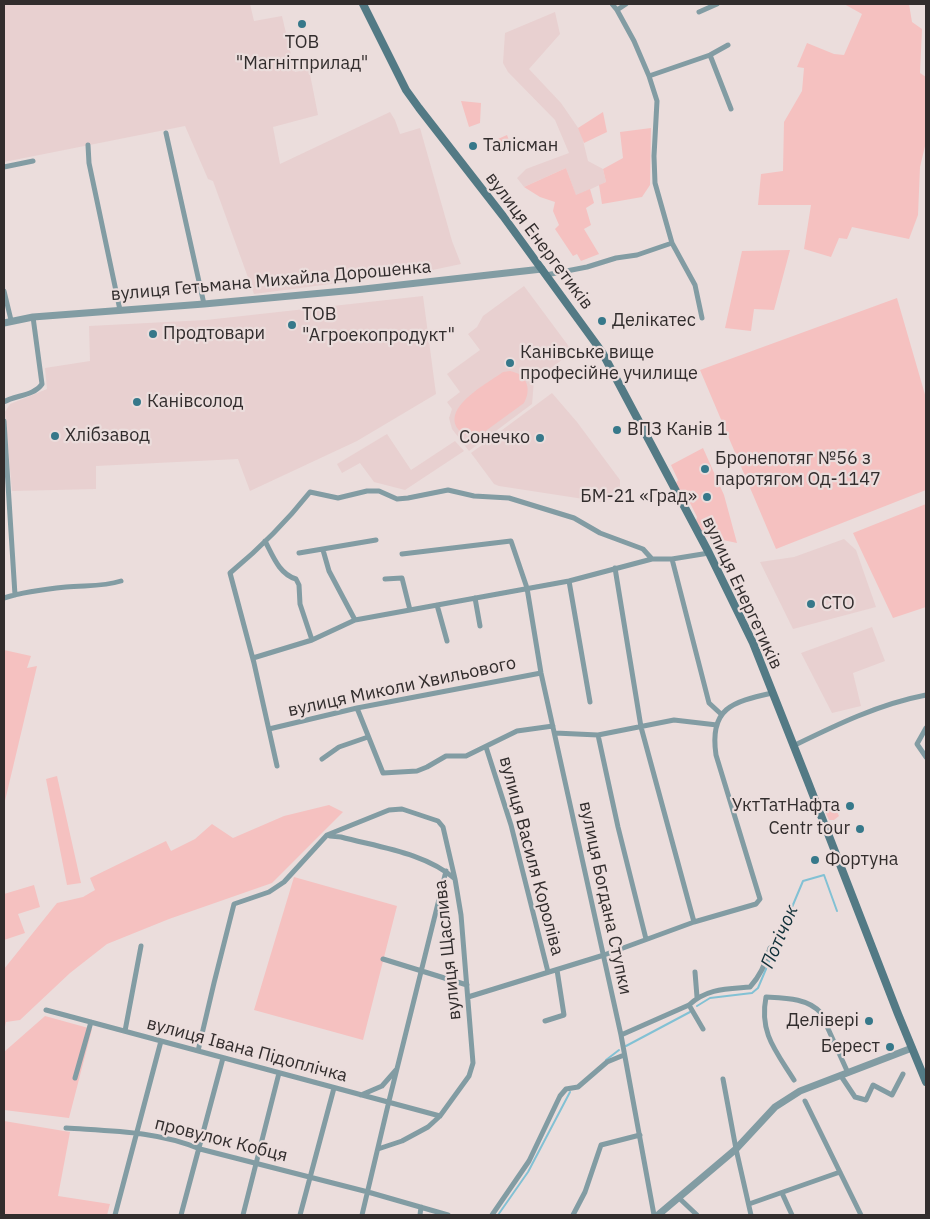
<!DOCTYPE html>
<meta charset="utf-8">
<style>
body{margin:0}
#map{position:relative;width:930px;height:1219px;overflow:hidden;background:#ebdddc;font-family:"IBM Plex Sans",sans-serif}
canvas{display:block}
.frame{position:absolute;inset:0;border:5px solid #322d2d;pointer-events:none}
</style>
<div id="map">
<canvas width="930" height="1219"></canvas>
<div class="frame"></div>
</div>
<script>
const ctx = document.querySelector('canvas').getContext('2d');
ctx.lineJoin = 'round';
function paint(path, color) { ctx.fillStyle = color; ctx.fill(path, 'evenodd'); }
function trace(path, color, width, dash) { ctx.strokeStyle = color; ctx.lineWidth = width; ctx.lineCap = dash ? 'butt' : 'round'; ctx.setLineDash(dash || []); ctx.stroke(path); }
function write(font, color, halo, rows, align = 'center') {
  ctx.font = font + ' "IBM Plex Sans",sans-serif'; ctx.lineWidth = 4.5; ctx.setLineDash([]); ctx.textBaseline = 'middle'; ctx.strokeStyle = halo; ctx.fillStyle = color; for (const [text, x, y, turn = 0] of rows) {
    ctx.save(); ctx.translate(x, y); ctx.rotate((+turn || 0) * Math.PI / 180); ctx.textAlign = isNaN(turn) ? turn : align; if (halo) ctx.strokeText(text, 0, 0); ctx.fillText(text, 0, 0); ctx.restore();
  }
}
paint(new Path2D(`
 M 4,4 L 250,4 L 254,21 L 282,16 L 295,72 L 309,69 L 318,115 L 273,127 L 280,164 L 390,112 L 395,120 L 400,134 L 420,128 L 452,241 L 461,264 L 423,272 L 254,294 L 213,181 L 208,179 L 185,126 L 4,162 Z
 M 555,12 L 560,34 L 529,69 L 561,103 L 581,132 L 588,161 L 603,169 L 606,182 L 576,196 L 566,168 L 524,187 L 517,178 L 526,169 L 569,153 L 555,120 L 508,72 L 503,63 L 505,33 Z
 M 524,286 L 573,352 L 534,380 L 532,404 L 469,451 L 452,429 L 449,418 L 452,409 L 447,402 L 460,392 L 447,374 L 480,350 L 468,334 L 477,327 L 483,316 Z
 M 423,296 L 436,394 L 357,441 L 250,491 L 238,459 L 96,466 L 96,489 L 12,491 L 5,412 L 10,404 L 47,389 L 45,368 L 90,361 L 89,326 L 206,320 Z
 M 552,393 L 577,422 L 620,480 L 620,489 L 603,502 L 499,486 L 494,484 L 471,453 Z
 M 387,434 L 411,470 L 455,441 L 464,451 L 405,490 L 374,482 L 360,463 L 342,473 L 337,464 Z
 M 844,539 L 856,550 L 876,607 L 793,629 L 760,562 L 794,557 Z
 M 872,627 L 885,661 L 853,673 L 861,706 L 832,713 L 801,653 Z`), '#e8d0d0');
paint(new Path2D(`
 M 844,4 L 909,4 L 912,22 L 922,29 L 920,73 L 926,77 L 926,142 L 920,167 L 918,215 L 909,239 L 852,227 L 847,239 L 839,238 L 831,257 L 804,249 L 811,205 L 758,205 L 761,174 L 783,171 L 784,122 L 802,91 L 804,68 L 797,67 L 807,43 L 834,54 L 844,55 L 862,14 Z
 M 461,101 L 481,103 L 480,123 L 469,127 Z
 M 603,112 L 607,132 L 584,143 L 578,128 Z
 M 651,128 L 650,185 L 642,197 L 602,204 L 599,185 L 606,182 L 603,169 L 623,158 L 620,132 Z
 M 507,135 L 511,146 L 496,153 L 491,142 Z
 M 566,168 L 576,195 L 590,189 L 594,203 L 586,208 L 591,225 L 584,229 L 599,254 L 581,261 L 577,254 L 573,256 L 555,229 L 559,225 L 553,211 L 555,202 L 540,197 L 524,187 Z
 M 790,250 L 774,310 L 754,309 L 751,331 L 725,328 L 742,251 Z
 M 897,298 L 926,398 L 926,490 L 776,549 L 700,370 Z
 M 510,371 C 527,374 532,389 524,403 L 480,435 C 472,437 463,436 458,429 C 442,407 488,383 503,372 Z
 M 703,448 L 724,495 L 737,543 L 704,536 L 696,521 L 697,517 L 685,493 L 680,491 L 676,483 L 678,480 L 671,465 Z
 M 926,504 L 926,607 L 893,618 L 853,533 Z
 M 4,650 L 31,656 L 27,668 L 37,666 L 4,805 Z
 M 57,776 L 81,883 L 67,885 L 46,779 Z
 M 827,801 L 833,802 L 839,816 L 834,820 L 829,820 L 823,807 Z
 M 329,805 L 343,812 L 272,883 L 169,919 L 107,944 L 70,973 L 20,1020 L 6,1022 L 4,1031 L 4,969 L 57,903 L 83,897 L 95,890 L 90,878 L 166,841 L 171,851 L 195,839 L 212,824 L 233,838 L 284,816 Z
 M 294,877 L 397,906 L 363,1040 L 254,1010 Z
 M 34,885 L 40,907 L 18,914 L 25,933 L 4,940 L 4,894 Z
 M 45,1016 L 92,1029 L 69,1118 L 4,1110 L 4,1052 Z
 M 4,1121 L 70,1132 L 58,1196 L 110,1204 L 107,1215 L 4,1215 Z`), '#f5c1c0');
trace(new Path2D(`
 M 697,1006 L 710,998 L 752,993 L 758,988 L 803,881 L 824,875 L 837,911
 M 626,1046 L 690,1012
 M 606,1060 L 619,1050
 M 498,1215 L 528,1172 L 570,1092`), '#82c1d4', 2);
trace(new Path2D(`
 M 612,4 L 617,10 L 634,41 L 649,76 L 657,101 L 654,156 L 655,183 L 672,243 L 695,285 L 702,318
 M 617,10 L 626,4
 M 699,12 L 717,4
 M 710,55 L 731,109
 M 649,76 L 710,55 L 728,45
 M 166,133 L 204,304
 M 88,145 L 89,163 L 120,310
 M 4,167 L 33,161
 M 546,275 L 587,267 L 616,258 L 637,255 L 672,243
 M 4,291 L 11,320
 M 4,402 C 15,395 34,396 42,384 L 33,317
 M 4,421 L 15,595
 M 265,541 C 273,556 279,574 296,579 L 299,585 L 300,604 L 312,640
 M 323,550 L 329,571 L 355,620
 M 299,553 L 376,540
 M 402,554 L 511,541 L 527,588 L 541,673 L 621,1035 L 654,1215
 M 672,559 L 709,703 L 721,714
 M 615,568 L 641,727 L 694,922
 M 385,579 L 402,578 L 410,610
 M 569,581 L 590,702
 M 4,598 C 23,592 46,589 66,587 C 85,585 103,587 121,581
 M 475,598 L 480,626
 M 437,605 L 447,641
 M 253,658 L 312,640 L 355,620 L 569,581 L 652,559 L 672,559 L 709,553
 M 357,708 L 383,773 L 417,771 L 427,767 L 446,756 L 466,756 L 517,731 L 553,726
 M 926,728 L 917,744 L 926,757
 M 269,729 L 357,708 L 541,673
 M 555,733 L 598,735 L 674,720 L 717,725
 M 598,735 L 618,827 L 646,939
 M 793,746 C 836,725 879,704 926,695
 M 486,747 L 511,825 L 548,972
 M 322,759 L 339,747 L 368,737
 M 277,766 L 254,663 L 230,573 C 259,549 287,521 310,492 L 338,498 L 367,491 L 379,491 L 397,499 L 408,498 L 448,490 L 474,496 L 509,498 L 574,518 L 600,533 L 643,549 L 652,559
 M 330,836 L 341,837 C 378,847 426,853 455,879
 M 383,959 L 467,985
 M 695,972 L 697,997
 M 468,997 L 604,955 L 694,922 L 756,904 L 760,899 L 716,755 C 709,708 732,702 772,693
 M 689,1005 L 703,1029
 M 46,1010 L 440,1116
 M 545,1021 L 564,1015 L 557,970
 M 125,1031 L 141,946
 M 621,1035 L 689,1005 C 707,988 728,989 750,987 C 761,975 766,963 770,948
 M 198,1051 L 214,983 L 234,904 L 269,892 L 284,882 L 327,835 L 389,810 L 402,809 L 438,821 L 443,827 L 455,879 L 461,915 L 473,1063 L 469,1076 L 440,1116 L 428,1127 L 402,1141 L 378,1149
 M 841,1076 L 855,1097 L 866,1100 L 873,1085 L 892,1095 L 903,1074
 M 75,1078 L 91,1022
 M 723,1079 L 736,1149 L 751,1215
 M 794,1080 C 776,1051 759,1033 766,997 C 785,998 808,998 821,1013 L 848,1073
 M 361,1095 L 382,1086 L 396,1070
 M 805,1101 L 861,1215
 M 66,1128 C 110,1131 158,1131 200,1149 L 368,1192 L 448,1215
 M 782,1193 L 792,1215
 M 679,1198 L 697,1215
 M 749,1204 L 840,1172
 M 115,1215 L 161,1041
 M 181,1215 L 223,1058
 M 243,1215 L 279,1073
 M 300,1215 L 334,1088
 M 362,1215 L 389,1101 L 446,871
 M 420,1215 L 421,1207
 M 492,1215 L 529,1161 L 560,1096 L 566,1089 L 578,1087 L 607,1062 L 624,1055
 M 573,1215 L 585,1192 L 601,1145 L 640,1135`), '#829ca3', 5);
trace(new Path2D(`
 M 4,323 L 33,317 L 204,304 L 355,290 L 542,269
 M 658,1215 L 736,1149 L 775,1107 L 800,1091 L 912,1048`), '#829ca3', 7);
trace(new Path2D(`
 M 363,4 L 406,90 L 419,108 L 503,216 L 602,352 L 709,553 L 753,643 L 808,782 L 898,1014 L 926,1082`), '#537a85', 8);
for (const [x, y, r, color] of [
 [302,24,5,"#36788a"],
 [473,146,5,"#36788a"],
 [602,321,5,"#36788a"],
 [292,325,5,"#36788a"],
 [153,334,5,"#36788a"],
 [510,363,5,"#36788a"],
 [137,402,5,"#36788a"],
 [617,430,5,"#36788a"],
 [55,436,5,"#36788a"],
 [540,438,5,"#36788a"],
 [705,469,5,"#36788a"],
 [707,497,5,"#36788a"],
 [811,604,5,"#36788a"],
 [850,806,5,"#36788a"],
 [860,829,5,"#36788a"],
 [815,860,5,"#36788a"],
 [869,1021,5,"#36788a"],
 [890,1047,5,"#36788a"]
]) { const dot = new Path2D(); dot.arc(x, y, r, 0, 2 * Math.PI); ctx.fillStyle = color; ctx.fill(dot); trace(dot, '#ebdddc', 2); }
write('18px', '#322d2d', '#ebdddc', [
 ["ТОВ",302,43,"center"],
 ["\"Магнітприлад\"",302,64,"center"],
 ["Талісман",483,146],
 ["ТОВ",302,315],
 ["\"Агроекопродукт\"",302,336],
 ["Делікатес",612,321],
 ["Продтовари",163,334],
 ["Канівське вище",520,353],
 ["професійне училище",520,374],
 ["Канівсолод",147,402],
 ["ВПЗ Канів 1",627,430],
 ["Хлібзавод",65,436],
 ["Сонечко",530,438,"right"],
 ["Бронепотяг №56 з",715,459],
 ["паротягом Од-1147",715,480],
 ["БМ-21 «Град»",697,497,"right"],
 ["СТО",821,604],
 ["УктТатНафта",840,806,"right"],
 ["Centr tour",850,829,"right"],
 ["Фортуна",825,860],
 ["Делівері",859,1021,"right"],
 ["Берест",880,1047,"right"]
], 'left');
write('18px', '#322d2d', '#ebdddc', [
 ["вулиця Енергетиків",539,241,53],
 ["вулиця Гетьмана Михайла Дорошенка",271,281,-5],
 ["вулиця Енергетиків",742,593,65],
 ["вулиця Миколи Хвильового",402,687,-12],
 ["вулиця Василя Короліва",531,856,75],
 ["вулиця Богдана Ступки",605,898,78],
 ["вулиця Щаслива",448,950,-96],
 ["вулиця Івана Підоплічка",247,1050,15],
 ["провулок Кобця",221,1140,14]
]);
write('italic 19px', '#113039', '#ebdddc', [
 ["Потічок",780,937,-67]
]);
</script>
